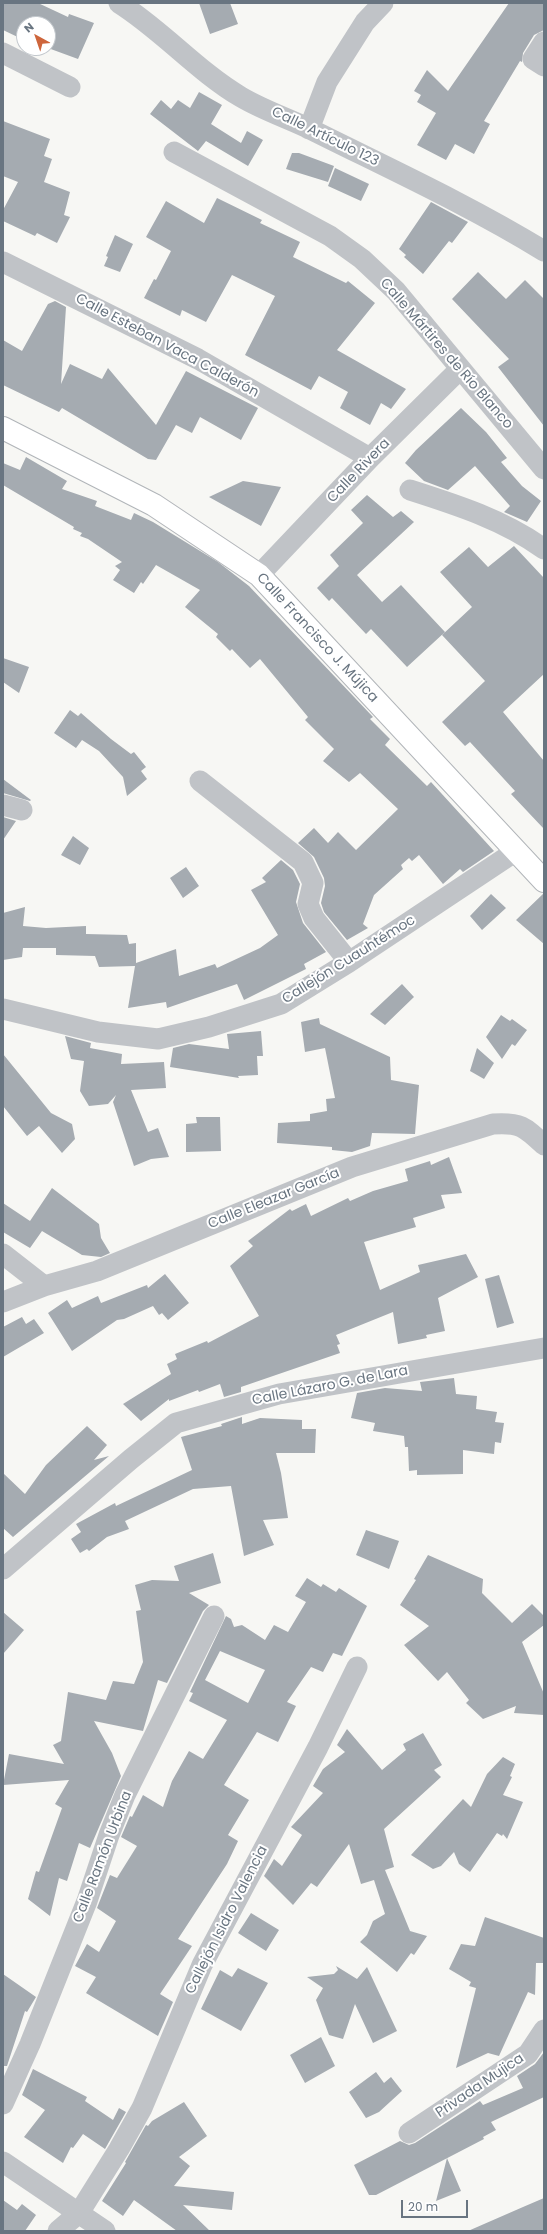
<!DOCTYPE html>
<meta charset="utf-8">
<style>
body{margin:0}
#map{position:relative;width:547px;height:2234px;overflow:hidden;background:#f7f7f4;font-family:Poppins,sans-serif}
canvas{display:block}
.frame{position:absolute;inset:0;border:4px solid #697581;pointer-events:none}
.north{position:absolute;left:16px;top:16px;width:40px;height:40px;box-sizing:border-box;background:#fff;border:1px solid #c3c8cd;border-radius:50%;rotate:320deg;font-size:11px;font-weight:700;line-height:16px;text-align:center;color:#697581}
.north::after{content:'';display:block;margin:auto;width:14px;height:18px;background:#ce663c;clip-path:polygon(50% 0,100% 100%,50% 72%,0 100%)}
.scale{position:absolute;left:401px;top:2200px;width:67px;height:18px;box-sizing:border-box;border:2px solid #697581;border-top:0;padding-left:5px;font-size:12px;line-height:14px;white-space:nowrap;color:#697581;-webkit-text-stroke:3px #fff;paint-order:stroke}
</style>
<div id="map">
<canvas width="547" height="2234"></canvas>
<div class="frame"></div>
<div class="north">N</div>
<div class="scale">20 m</div>
</div>
<script>
const ctx = document.querySelector('canvas').getContext('2d');
ctx.lineJoin = 'round';
function paint(path, color) { ctx.fillStyle = color; ctx.fill(path, 'evenodd'); }
function trace(path, color, width, dash) { ctx.strokeStyle = color; ctx.lineWidth = width; ctx.lineCap = dash ? 'butt' : 'round'; ctx.setLineDash(dash || []); ctx.stroke(path); }
function write(font, color, halo, rows, align = 'center') {
  ctx.font = font + ' Poppins,sans-serif'; ctx.lineWidth = 4; ctx.setLineDash([]); ctx.textBaseline = 'middle'; ctx.strokeStyle = halo; ctx.fillStyle = color; for (const [text, x, y, turn = 0] of rows) {
    ctx.save(); ctx.translate(x, y); ctx.rotate((+turn || 0) * Math.PI / 180); ctx.textAlign = isNaN(turn) ? turn : align; if (halo) ctx.strokeText(text, 0, 0); ctx.fillText(text, 0, 0); ctx.restore();
  }
}
paint(new Path2D(`
 M 3,3 L 38,3 L 68,17 L 69,14 L 94,23 L 78,59 L 48,48 L 48,24 L 24,24 L 24,40 L 3,30 Z
 M 199,3 L 230,3 L 238,24 L 210,34 Z
 M 509,3 L 544,3 L 544,30 L 534,35 L 523,53 L 522,62 L 520,61 L 484,121 L 490,124 L 474,154 L 455,144 L 446,160 L 417,145 L 436,113 L 417,102 L 421,95 L 414,91 L 427,70 L 448,91 Z
 M 199,92 L 222,105 L 211,124 L 241,143 L 247,131 L 263,140 L 248,166 L 206,141 L 198,151 L 150,114 L 161,100 L 171,109 L 178,100 L 190,108 Z
 M 3,121 L 50,139 L 44,156 L 52,159 L 44,182 L 70,192 L 64,215 L 70,217 L 57,243 L 37,233 L 35,236 L 3,221 L 3,210 L 18,182 L 3,176 Z
 M 292,153 L 299,153 L 334,166 L 328,182 L 286,169 Z
 M 335,168 L 369,184 L 361,201 L 328,186 Z
 M 217,198 L 262,220 L 260,223 L 300,242 L 293,257 L 346,283 L 348,281 L 375,303 L 337,350 L 406,389 L 391,409 L 381,403 L 370,425 L 340,408 L 348,392 L 319,376 L 311,390 L 245,355 L 275,296 L 232,275 L 206,322 L 182,310 L 180,316 L 144,298 L 154,279 L 156,280 L 171,251 L 146,237 L 166,201 L 204,223 Z
 M 431,202 L 468,222 L 452,243 L 449,241 L 423,274 L 404,257 L 406,255 L 399,249 Z
 M 115,235 L 133,244 L 120,272 L 104,266 L 108,257 L 106,256 Z
 M 478,272 L 506,299 L 525,280 L 544,299 L 544,426 L 498,367 L 509,359 L 452,299 Z
 M 55,301 L 66,307 L 61,384 L 70,364 L 102,379 L 108,368 L 156,425 L 186,371 L 258,408 L 241,440 L 200,417 L 192,433 L 176,425 L 156,460 L 148,459 L 62,408 L 59,412 L 3,385 L 3,340 L 22,351 L 48,304 Z
 M 461,408 L 486,432 L 507,458 L 501,462 L 522,486 L 541,501 L 527,522 L 504,512 L 510,506 L 475,466 L 448,490 L 424,481 L 405,463 L 416,450 Z
 M 26,457 L 67,481 L 62,489 L 97,501 L 95,506 L 131,520 L 134,513 L 153,522 L 218,562 L 249,586 L 373,717 L 370,719 L 390,739 L 385,745 L 427,786 L 431,782 L 494,851 L 463,872 L 460,869 L 443,884 L 419,855 L 412,861 L 409,858 L 401,865 L 403,869 L 374,895 L 363,924 L 368,928 L 347,940 L 324,912 L 321,903 L 325,886 L 324,878 L 314,857 L 298,843 L 314,828 L 328,843 L 338,832 L 356,850 L 398,809 L 360,773 L 349,782 L 323,761 L 334,749 L 305,720 L 308,717 L 260,659 L 250,668 L 232,649 L 230,651 L 216,637 L 218,634 L 185,607 L 200,590 L 156,565 L 143,584 L 141,582 L 134,593 L 113,580 L 120,570 L 115,566 L 122,562 L 88,539 L 80,536 L 82,533 L 73,529 L 74,527 L 3,485 L 3,463 L 20,470 Z
 M 243,481 L 281,487 L 261,526 L 209,497 Z
 M 367,495 L 393,517 L 401,511 L 414,522 L 357,575 L 382,602 L 401,585 L 445,632 L 407,667 L 371,629 L 366,634 L 332,598 L 329,601 L 317,588 L 339,566 L 330,555 L 363,523 L 351,510 Z
 M 514,546 L 544,578 L 544,674 L 503,712 L 544,761 L 544,829 L 511,794 L 515,791 L 470,742 L 465,746 L 442,722 L 485,681 L 442,635 L 472,607 L 440,572 L 469,547 L 488,567 Z
 M 3,658 L 29,667 L 19,693 L 3,682 Z
 M 70,710 L 78,716 L 81,713 L 111,739 L 131,754 L 134,752 L 146,767 L 141,771 L 147,779 L 127,796 L 123,777 L 99,751 L 82,740 L 76,748 L 54,733 Z
 M 3,779 L 31,800 L 30,801 L 3,793 Z
 M 3,817 L 16,821 L 3,840 Z
 M 73,836 L 89,848 L 80,865 L 61,855 Z
 M 281,860 L 293,870 L 300,884 L 296,902 L 303,923 L 326,952 L 304,964 L 306,969 L 244,1000 L 237,984 L 167,1008 L 166,1002 L 128,1008 L 135,966 L 99,967 L 95,956 L 56,955 L 56,948 L 23,948 L 22,957 L 3,960 L 3,913 L 25,907 L 23,926 L 46,928 L 86,926 L 86,934 L 127,935 L 129,944 L 136,943 L 136,963 L 176,949 L 179,976 L 215,964 L 217,968 L 260,948 L 278,935 L 251,890 L 266,882 L 262,878 Z
 M 186,867 L 199,886 L 183,898 L 170,878 Z
 M 544,893 L 544,944 L 516,920 Z
 M 491,894 L 506,908 L 482,930 L 470,916 Z
 M 402,984 L 414,997 L 385,1025 L 370,1014 Z
 M 501,1015 L 510,1021 L 512,1019 L 527,1030 L 515,1046 L 512,1044 L 502,1059 L 486,1037 Z
 M 319,1018 L 320,1024 L 390,1057 L 391,1080 L 419,1085 L 415,1134 L 372,1133 L 370,1146 L 352,1152 L 332,1150 L 332,1147 L 277,1143 L 278,1123 L 310,1121 L 310,1114 L 327,1111 L 326,1099 L 335,1098 L 325,1048 L 305,1052 L 301,1022 Z
 M 261,1031 L 263,1056 L 257,1056 L 258,1075 L 238,1076 L 239,1078 L 170,1067 L 173,1048 L 189,1044 L 229,1049 L 227,1034 Z
 M 65,1036 L 91,1043 L 90,1048 L 122,1054 L 121,1064 L 164,1062 L 166,1088 L 131,1090 L 148,1132 L 158,1128 L 169,1157 L 151,1159 L 134,1166 L 113,1102 L 116,1095 L 108,1104 L 89,1106 L 80,1091 L 84,1061 L 71,1059 Z
 M 477,1048 L 494,1063 L 484,1079 L 470,1071 Z
 M 3,1054 L 51,1113 L 72,1124 L 75,1139 L 62,1153 L 39,1126 L 27,1136 L 3,1106 Z
 M 196,1117 L 220,1117 L 221,1151 L 186,1152 L 186,1124 L 197,1123 Z
 M 449,1157 L 462,1193 L 441,1195 L 445,1208 L 413,1218 L 416,1227 L 364,1242 L 380,1290 L 420,1272 L 418,1265 L 466,1254 L 478,1277 L 438,1298 L 445,1331 L 426,1335 L 427,1338 L 398,1344 L 393,1312 L 336,1335 L 340,1344 L 337,1345 L 340,1353 L 241,1387 L 241,1392 L 224,1397 L 220,1384 L 199,1392 L 198,1390 L 169,1401 L 169,1399 L 141,1421 L 123,1404 L 171,1374 L 167,1364 L 177,1359 L 175,1354 L 207,1341 L 208,1343 L 259,1316 L 230,1266 L 253,1246 L 248,1241 L 290,1209 L 292,1211 L 306,1204 L 311,1216 L 348,1198 L 350,1201 L 373,1191 L 408,1181 L 405,1169 L 430,1161 L 431,1165 Z
 M 52,1188 L 99,1224 L 101,1238 L 110,1253 L 101,1257 L 82,1255 L 42,1231 L 30,1248 L 3,1232 L 3,1203 L 30,1221 Z
 M 165,1274 L 189,1303 L 168,1320 L 162,1313 L 159,1315 L 153,1306 L 124,1319 L 117,1320 L 72,1351 L 48,1313 L 67,1300 L 72,1308 L 98,1296 L 101,1303 L 147,1285 L 148,1288 Z
 M 499,1275 L 514,1323 L 497,1328 L 485,1279 Z
 M 22,1317 L 26,1324 L 34,1319 L 44,1333 L 3,1357 L 3,1327 Z
 M 454,1378 L 456,1394 L 477,1396 L 476,1409 L 497,1412 L 495,1422 L 504,1423 L 501,1443 L 495,1442 L 494,1454 L 463,1450 L 463,1474 L 417,1475 L 417,1470 L 409,1471 L 408,1447 L 405,1447 L 404,1436 L 373,1431 L 375,1423 L 351,1418 L 357,1393 L 385,1388 L 422,1391 L 420,1382 Z
 M 242,1417 L 242,1424 L 260,1418 L 302,1420 L 302,1429 L 316,1429 L 315,1453 L 276,1453 L 281,1473 L 288,1518 L 263,1520 L 274,1545 L 244,1556 L 231,1486 L 193,1489 L 125,1521 L 129,1529 L 107,1537 L 89,1551 L 87,1549 L 80,1553 L 71,1539 L 81,1532 L 76,1524 L 115,1503 L 116,1506 L 192,1470 L 181,1437 L 222,1426 L 221,1424 Z
 M 87,1426 L 107,1445 L 94,1460 L 109,1456 L 13,1537 L 3,1528 L 3,1473 L 25,1494 L 46,1465 Z
 M 366,1530 L 399,1541 L 389,1569 L 356,1555 Z
 M 213,1553 L 221,1583 L 189,1593 L 209,1605 L 203,1611 L 167,1683 L 158,1680 L 143,1731 L 94,1721 L 112,1753 L 121,1776 L 90,1848 L 79,1843 L 67,1881 L 59,1878 L 50,1916 L 28,1899 L 36,1871 L 39,1872 L 62,1808 L 55,1804 L 69,1780 L 3,1785 L 9,1754 L 64,1764 L 53,1745 L 61,1741 L 68,1692 L 106,1700 L 113,1681 L 134,1684 L 143,1662 L 136,1611 L 141,1610 L 135,1585 L 152,1580 L 179,1581 L 174,1566 Z
 M 428,1555 L 483,1579 L 482,1593 L 512,1623 L 532,1604 L 544,1616 L 544,1625 L 522,1642 L 544,1694 L 544,1715 L 514,1713 L 516,1706 L 483,1719 L 466,1703 L 469,1700 L 447,1672 L 438,1681 L 404,1645 L 429,1626 L 400,1605 L 416,1580 L 414,1579 Z
 M 307,1578 L 321,1587 L 323,1584 L 336,1592 L 339,1588 L 367,1606 L 342,1656 L 333,1653 L 323,1672 L 311,1667 L 287,1702 L 296,1706 L 278,1742 L 257,1732 L 224,1785 L 249,1800 L 228,1835 L 238,1841 L 227,1864 L 178,1939 L 192,1946 L 160,1994 L 173,2002 L 158,2036 L 86,1993 L 96,1977 L 75,1966 L 87,1944 L 99,1952 L 116,1921 L 97,1908 L 110,1875 L 117,1878 L 137,1846 L 121,1837 L 130,1816 L 132,1817 L 143,1795 L 163,1807 L 172,1781 L 189,1751 L 203,1759 L 227,1720 L 189,1701 L 193,1693 L 190,1692 L 226,1616 L 231,1619 L 234,1627 L 242,1625 L 265,1640 L 274,1625 L 288,1632 L 306,1602 L 295,1596 ZM 220,1651 L 265,1670 L 248,1703 L 205,1680 Z
 M 3,1612 L 24,1630 L 3,1654 Z
 M 347,1729 L 382,1770 L 406,1750 L 403,1744 L 423,1733 L 442,1765 L 434,1770 L 441,1777 L 384,1829 L 394,1867 L 385,1870 L 410,1931 L 427,1936 L 414,1955 L 411,1953 L 397,1972 L 360,1942 L 367,1935 L 373,1921 L 385,1914 L 374,1880 L 361,1884 L 349,1844 L 317,1887 L 311,1883 L 293,1905 L 264,1876 L 274,1859 L 282,1866 L 302,1835 L 291,1827 L 323,1793 L 313,1786 L 323,1769 L 345,1752 L 337,1745 Z
 M 503,1757 L 515,1764 L 510,1776 L 512,1777 L 503,1795 L 523,1802 L 507,1839 L 503,1834 L 502,1836 L 497,1833 L 470,1872 L 459,1864 L 454,1852 L 441,1866 L 433,1869 L 411,1855 L 463,1799 L 471,1807 L 487,1774 Z
 M 251,1913 L 279,1930 L 266,1951 L 238,1933 Z
 M 485,1917 L 544,1938 L 544,1963 L 536,1963 L 535,1995 L 528,1992 L 499,2056 L 488,2053 L 456,2068 L 476,1988 L 469,1986 L 471,1982 L 449,1969 L 461,1944 L 475,1946 Z
 M 336,1966 L 357,1979 L 367,1967 L 397,2031 L 373,2043 L 355,2004 L 343,2039 L 329,2035 L 316,2000 L 323,1988 L 307,1977 L 334,1974 L 338,1970 Z
 M 238,1968 L 268,1983 L 241,2031 L 201,2009 L 220,1970 L 232,1977 Z
 M 3,1974 L 36,1997 L 27,2012 L 25,2011 L 7,2066 L 3,2066 Z
 M 321,2037 L 335,2066 L 305,2083 L 290,2055 Z
 M 544,2052 L 544,2097 L 491,2122 L 496,2130 L 483,2137 L 484,2139 L 376,2195 L 369,2195 L 354,2165 L 400,2141 L 409,2145 L 415,2143 L 480,2101 L 483,2105 L 523,2088 L 517,2076 L 535,2064 Z
 M 33,2069 L 87,2097 L 85,2101 L 113,2120 L 119,2108 L 126,2112 L 105,2149 L 83,2134 L 73,2148 L 71,2147 L 63,2163 L 24,2137 L 45,2110 L 22,2095 Z
 M 376,2072 L 384,2083 L 391,2077 L 402,2091 L 379,2112 L 366,2118 L 349,2092 Z
 M 184,2102 L 207,2136 L 179,2157 L 190,2166 L 174,2186 L 234,2192 L 232,2210 L 183,2205 L 210,2231 L 177,2231 L 134,2200 L 123,2216 L 102,2201 L 126,2163 L 125,2162 L 146,2125 L 148,2126 L 152,2121 Z
 M 447,2158 L 461,2191 L 436,2201 Z
 M 544,2198 L 544,2231 L 468,2231 L 523,2207 Z
 M 3,2200 L 17,2210 L 22,2204 L 36,2215 L 25,2231 L 3,2231 Z`), '#a5abb1');
const secondary = new Path2D(`
 M 3,428 L 154,505 L 259,575 L 544,881`);
trace(secondary, '#b1b5b9', 24);
trace(new Path2D(`
 M 119,3 C 162,30 197,71 241,97 C 263,110 287,118 310,129 C 388,168 469,205 544,251
 M 544,42 L 533,59 L 544,66
 M 3,53 L 70,87
 M 309,129 L 327,82 L 365,22 L 383,3
 M 174,152 L 330,236 L 362,259 L 396,291 L 544,469
 M 3,262 L 198,359 L 370,458
 M 410,490 C 457,505 504,520 544,549
 M 259,575 L 370,458 L 460,369
 M 200,781 L 303,862 L 313,883 L 308,904 L 314,918 L 349,962
 M 3,805 L 22,810
 M 3,1009 L 98,1032 L 158,1039 L 209,1027 L 281,1004 L 349,962 L 516,851
 M 3,1254 L 44,1286
 M 3,1302 L 44,1286 L 97,1271 L 352,1167 L 493,1124 C 520,1122 525,1127 544,1145
 M 3,1569 L 131,1459 L 176,1423 L 279,1394 L 544,1348
 M 3,2104 L 30,2044 L 87,1901 L 109,1835 L 125,1795 L 214,1616
 M 409,2133 L 528,2054 L 544,2030
 M 3,2162 L 105,2231
 M 58,2231 L 79,2213 L 119,2149 L 142,2108 L 202,1965 L 318,1747 L 357,1667`), '#c0c3c7', 21);
trace(secondary, '#fff', 22);
write('14px', '#697581', '#fff', [
 ["Calle Artículo 123",325,137,26],
 ["Calle Esteban Vaca Calderón",167,346,28],
 ["Calle Mártires de Río Blanco",446,354,49],
 ["Calle Rivera",359,471,-46],
 ["Calle Francisco J. Mújica",317,638,47],
 ["Callejón Cuauhtémoc",349,960,-32],
 ["Calle Eleazar García",274,1199,-22],
 ["Calle Lázaro G. de Lara",330,1386,-11],
 ["Calle Ramón Urbina",103,1857,-69],
 ["Callejón Isidro Valencia",227,1920,-63],
 ["Privada Mujica",480,2086,-34]
]);
</script>
